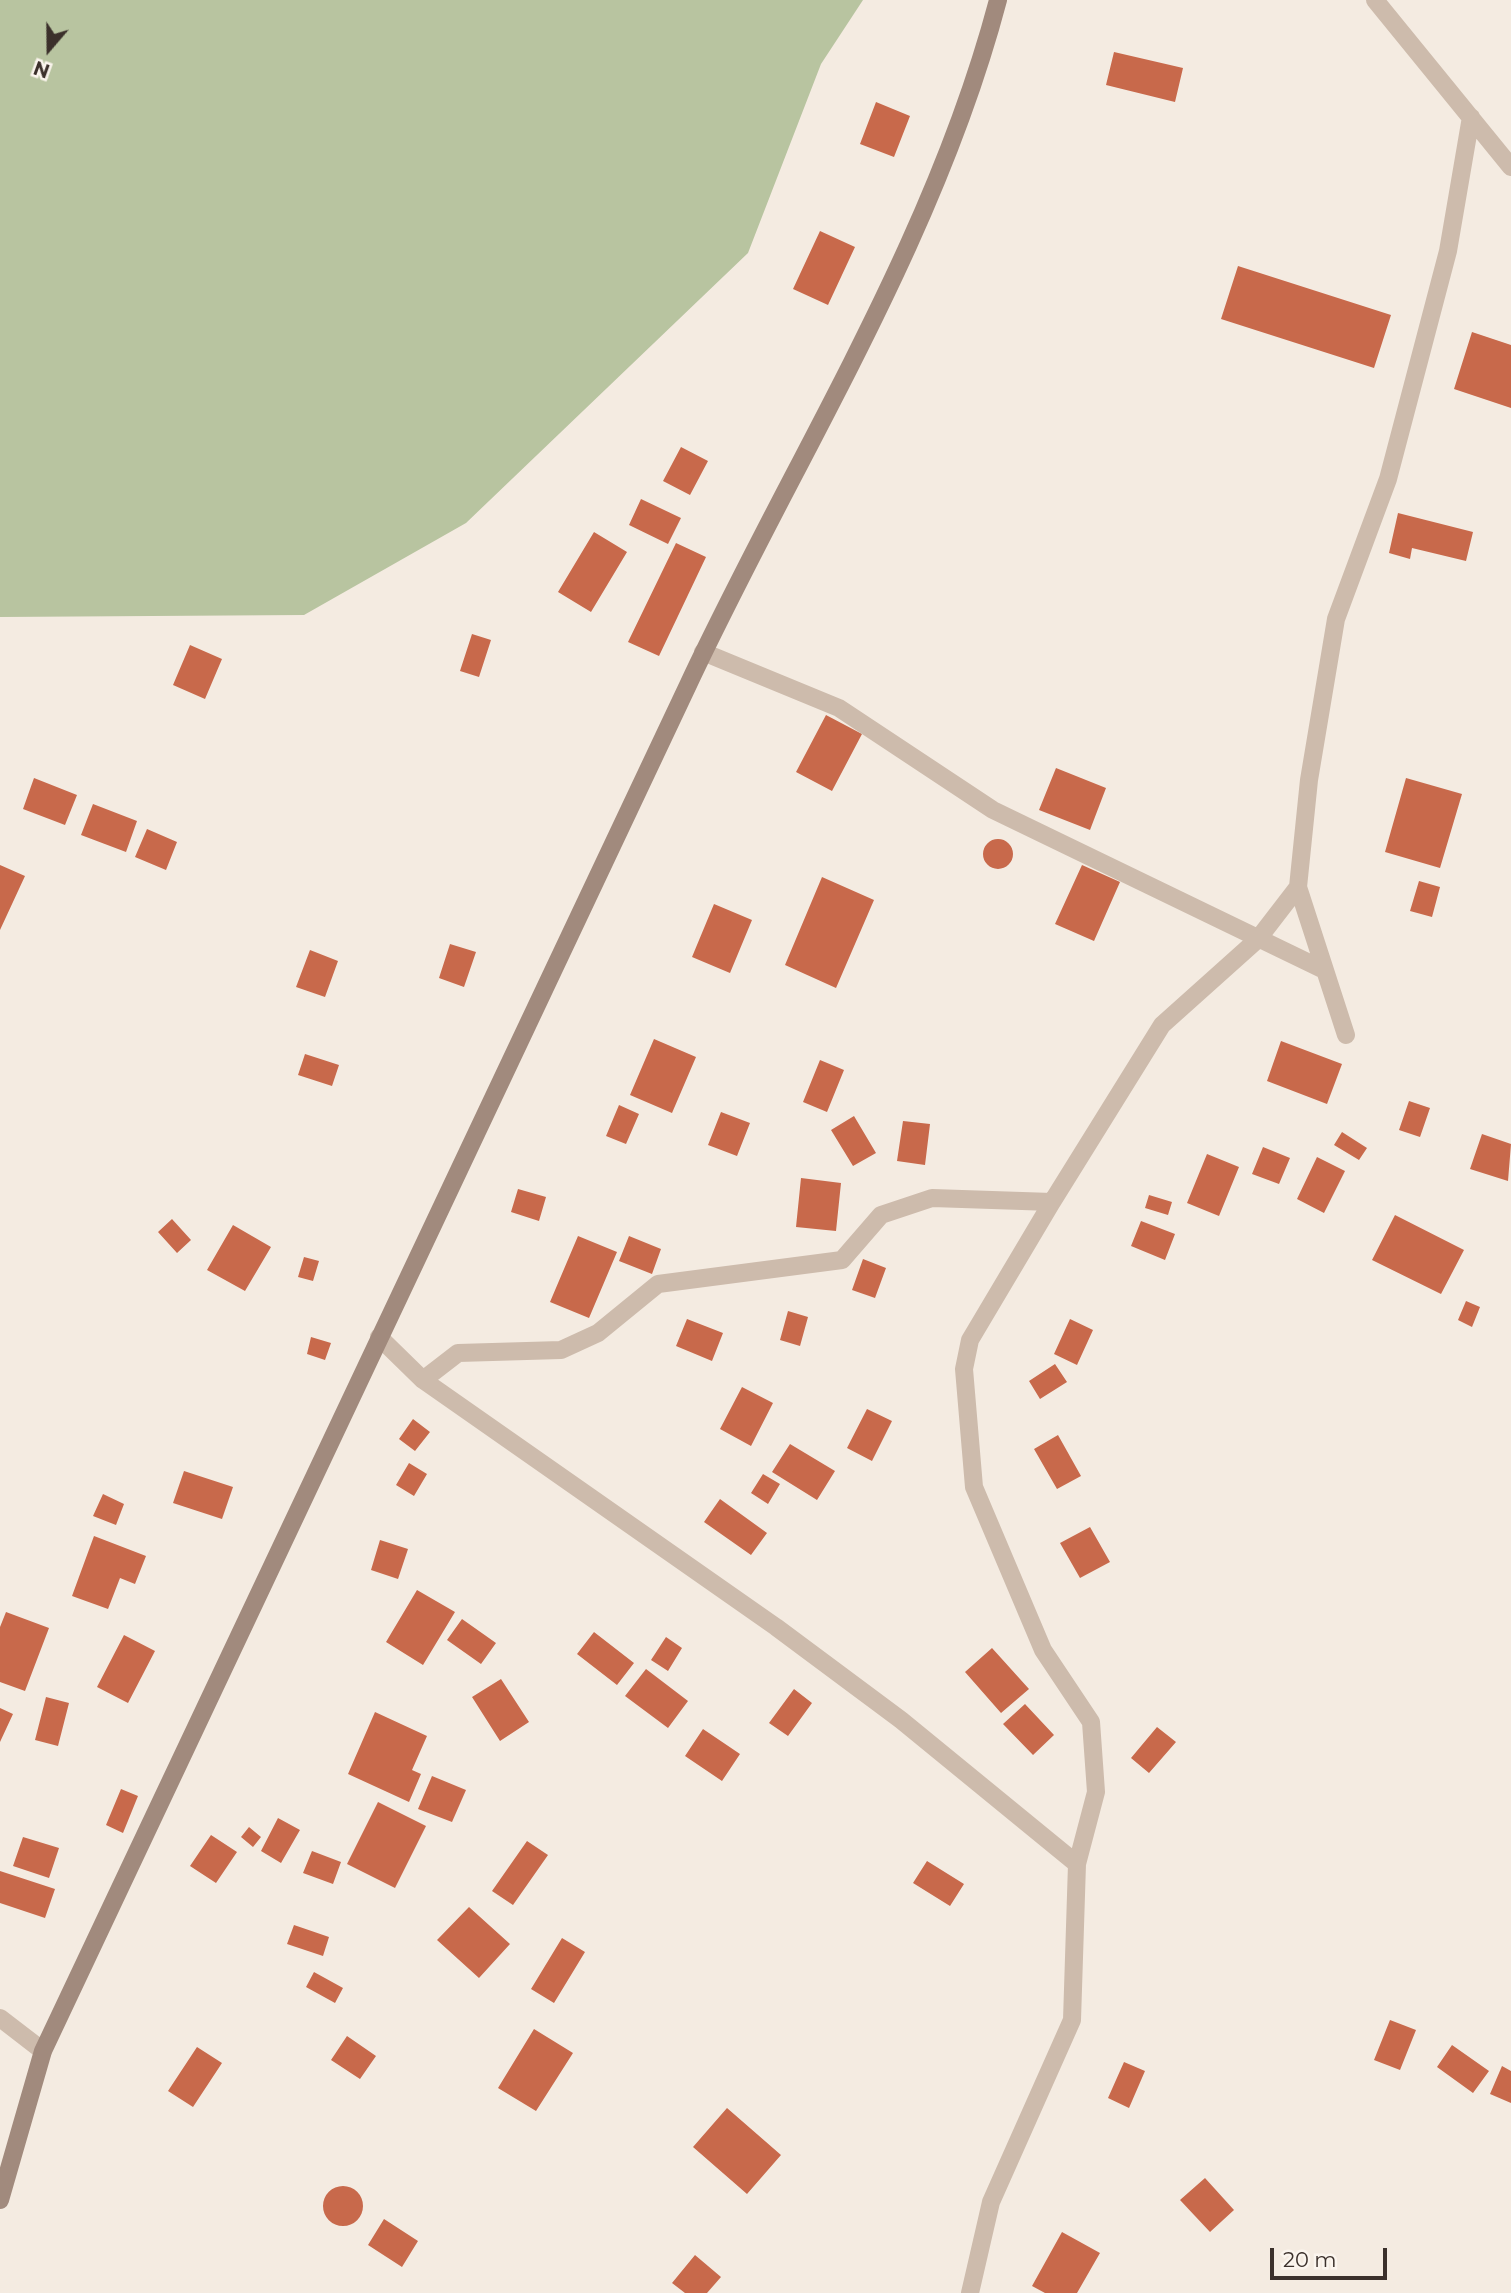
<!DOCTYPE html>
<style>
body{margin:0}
#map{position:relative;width:1511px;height:2293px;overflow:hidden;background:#f4ebe1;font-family:Montserrat,sans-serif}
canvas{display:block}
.north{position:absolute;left:14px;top:14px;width:70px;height:70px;-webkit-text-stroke:5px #fbf5ee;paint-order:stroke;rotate:200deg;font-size:19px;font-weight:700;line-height:28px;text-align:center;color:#3b302b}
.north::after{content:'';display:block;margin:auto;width:24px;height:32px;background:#3b302b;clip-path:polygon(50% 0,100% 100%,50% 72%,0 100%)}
.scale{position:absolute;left:1270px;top:2248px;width:117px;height:32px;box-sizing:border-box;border:4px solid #3b302b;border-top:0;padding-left:9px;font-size:21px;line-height:24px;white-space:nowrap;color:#3b302b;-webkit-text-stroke:5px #fbf5ee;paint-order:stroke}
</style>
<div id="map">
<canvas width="1511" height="2293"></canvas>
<div class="north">N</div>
<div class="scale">20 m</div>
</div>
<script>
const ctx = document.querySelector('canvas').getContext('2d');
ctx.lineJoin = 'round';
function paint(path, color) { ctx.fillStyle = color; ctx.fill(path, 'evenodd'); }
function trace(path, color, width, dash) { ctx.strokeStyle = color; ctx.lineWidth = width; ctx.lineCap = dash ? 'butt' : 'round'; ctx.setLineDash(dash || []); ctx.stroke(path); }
paint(new Path2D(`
 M 0,0 L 863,0 L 821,64 L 748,253 L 466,523 L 304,615 L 0,617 Z`), '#b8c4a0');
paint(new Path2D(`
 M 1114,52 L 1183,68 L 1175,102 L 1106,85 Z
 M 876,102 L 910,116 L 894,157 L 860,144 Z
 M 820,231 L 855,247 L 828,305 L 793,289 Z
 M 1238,266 L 1391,315 L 1374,368 L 1221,319 Z
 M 1472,332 L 1511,345 L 1511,408 L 1454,389 Z
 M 681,447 L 708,461 L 690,495 L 663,481 Z
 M 641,499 L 681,518 L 668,544 L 629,525 Z
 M 1398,513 L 1473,532 L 1466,561 L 1412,548 L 1410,559 L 1389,553 Z
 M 594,532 L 627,552 L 591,612 L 558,592 Z
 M 676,543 L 706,557 L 659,656 L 628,642 Z
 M 472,634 L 491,640 L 479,677 L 460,671 Z
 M 190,645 L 222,659 L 205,699 L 173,685 Z
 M 826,715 L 862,734 L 832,791 L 796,772 Z
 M 1056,768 L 1106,788 L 1090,830 L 1039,810 Z
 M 34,778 L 77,795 L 65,825 L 23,809 Z
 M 1406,778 L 1462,794 L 1440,868 L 1385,852 Z
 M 93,804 L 137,821 L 126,852 L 81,835 Z
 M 147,829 L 177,842 L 166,870 L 135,857 Z
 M983 854a15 15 0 1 1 30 0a15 15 0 1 1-30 0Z
 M 0,865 L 25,876 L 0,930 Z
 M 1082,865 L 1120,882 L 1094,941 L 1055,924 Z
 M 822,877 L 874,900 L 836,988 L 785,965 Z
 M 1419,881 L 1440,887 L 1432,917 L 1410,911 Z
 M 714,904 L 752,920 L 730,973 L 692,957 Z
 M 450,944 L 476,952 L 464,987 L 439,978 Z
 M 310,950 L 338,961 L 325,997 L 296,987 Z
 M 654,1039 L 696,1057 L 672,1113 L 630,1095 Z
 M 1281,1041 L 1342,1064 L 1327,1104 L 1267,1081 Z
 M 305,1054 L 339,1065 L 332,1086 L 298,1075 Z
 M 820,1060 L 844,1070 L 827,1112 L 803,1102 Z
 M 1409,1101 L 1430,1108 L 1420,1137 L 1399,1130 Z
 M 619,1105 L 639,1114 L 626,1144 L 606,1136 Z
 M 721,1112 L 750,1123 L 737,1156 L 708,1145 Z
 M 854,1116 L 876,1153 L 853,1166 L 831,1130 Z
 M 903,1121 L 930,1124 L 925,1165 L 897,1161 Z
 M 1342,1132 L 1367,1148 L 1359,1160 L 1334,1145 Z
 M 1482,1134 L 1511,1144 L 1508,1181 L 1470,1169 Z
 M 1263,1147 L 1290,1158 L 1279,1184 L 1252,1174 Z
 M 1207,1154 L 1239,1167 L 1219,1216 L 1187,1203 Z
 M 1317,1157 L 1345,1171 L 1324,1213 L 1297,1199 Z
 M 801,1178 L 841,1183 L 836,1231 L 796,1227 Z
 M 518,1189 L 546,1197 L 539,1221 L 511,1212 Z
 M 1149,1195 L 1172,1202 L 1168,1215 L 1145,1208 Z
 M 1395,1215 L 1464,1250 L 1441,1294 L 1372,1260 Z
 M 172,1219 L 191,1240 L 177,1253 L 158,1232 Z
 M 1141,1221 L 1175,1234 L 1165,1260 L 1131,1246 Z
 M 233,1225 L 271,1247 L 245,1291 L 207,1270 Z
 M 578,1236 L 617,1252 L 589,1318 L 550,1302 Z
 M 629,1236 L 661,1249 L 652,1274 L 619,1261 Z
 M 304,1257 L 319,1261 L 313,1281 L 298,1277 Z
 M 863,1259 L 886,1268 L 875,1298 L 852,1290 Z
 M 1466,1301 L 1480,1307 L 1472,1327 L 1458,1320 Z
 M 788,1311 L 808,1317 L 800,1346 L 780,1340 Z
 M 687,1319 L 723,1333 L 712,1361 L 676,1346 Z
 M 1070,1319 L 1093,1330 L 1077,1365 L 1054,1354 Z
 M 311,1337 L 331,1343 L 325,1360 L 307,1354 Z
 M 1055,1364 L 1067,1382 L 1040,1399 L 1029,1381 Z
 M 742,1387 L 773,1403 L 751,1446 L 720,1429 Z
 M 867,1409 L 892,1421 L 872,1461 L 847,1448 Z
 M 413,1419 L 430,1432 L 415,1451 L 399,1439 Z
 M 1058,1435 L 1081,1476 L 1057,1489 L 1034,1449 Z
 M 790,1444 L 835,1471 L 817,1500 L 772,1472 Z
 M 409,1463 L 427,1474 L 414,1496 L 396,1485 Z
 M 184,1471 L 233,1487 L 222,1519 L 173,1503 Z
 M 763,1474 L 780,1484 L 768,1504 L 751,1493 Z
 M 103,1494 L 124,1504 L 116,1525 L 93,1516 Z
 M 720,1499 L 767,1533 L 751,1555 L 704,1522 Z
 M 1090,1527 L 1110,1562 L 1080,1578 L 1060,1543 Z
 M 94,1536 L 146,1556 L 135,1584 L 120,1578 L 108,1609 L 72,1596 Z
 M 380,1540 L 408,1549 L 398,1579 L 371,1570 Z
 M 417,1590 L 455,1612 L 423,1665 L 386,1642 Z
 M 6,1612 L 49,1628 L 25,1691 L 0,1682 L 0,1627 Z
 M 462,1619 L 496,1643 L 481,1664 L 447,1640 Z
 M 594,1632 L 634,1663 L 617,1685 L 577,1654 Z
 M 124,1635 L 155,1651 L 128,1703 L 97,1687 Z
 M 666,1637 L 682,1648 L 668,1671 L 651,1660 Z
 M 992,1648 L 1029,1689 L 1001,1713 L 965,1672 Z
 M 646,1669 L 688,1701 L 668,1728 L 625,1696 Z
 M 501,1679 L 529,1722 L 500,1741 L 472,1697 Z
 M 794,1689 L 812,1703 L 788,1736 L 769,1723 Z
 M 46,1697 L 69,1703 L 58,1746 L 35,1740 Z
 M 1025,1704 L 1054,1735 L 1033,1755 L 1003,1724 Z
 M 0,1708 L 13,1714 L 0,1742 Z
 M 375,1712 L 427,1736 L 412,1770 L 421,1774 L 409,1802 L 348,1774 Z
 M 1157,1727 L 1176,1742 L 1149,1773 L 1131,1758 Z
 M 703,1729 L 740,1754 L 722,1781 L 685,1756 Z
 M 432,1776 L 466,1790 L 452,1822 L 418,1809 Z
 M 121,1789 L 138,1796 L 123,1833 L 106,1825 Z
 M 378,1802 L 426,1826 L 395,1888 L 347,1864 Z
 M 278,1818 L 300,1830 L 281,1863 L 261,1851 Z
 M 249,1827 L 261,1837 L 253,1847 L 241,1837 Z
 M 211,1835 L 237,1852 L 216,1883 L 190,1866 Z
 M 23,1837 L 59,1848 L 49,1878 L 13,1866 Z
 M 527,1841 L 548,1855 L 513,1905 L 492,1891 Z
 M 312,1851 L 341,1862 L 333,1884 L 303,1873 Z
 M 927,1861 L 964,1884 L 950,1906 L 913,1883 Z
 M 0,1871 L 55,1889 L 45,1918 L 0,1903 Z
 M 469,1907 L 510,1944 L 479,1978 L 437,1940 Z
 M 294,1925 L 329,1937 L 323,1956 L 287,1944 Z
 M 562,1938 L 585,1952 L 554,2003 L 531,1989 Z
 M 314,1972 L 343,1988 L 335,2003 L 306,1987 Z
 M 1390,2020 L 1416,2030 L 1400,2070 L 1374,2060 Z
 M 534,2029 L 573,2053 L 536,2111 L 498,2088 Z
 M 347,2036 L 376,2056 L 360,2079 L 331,2060 Z
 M 1452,2045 L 1489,2071 L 1473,2093 L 1437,2067 Z
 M 197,2047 L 222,2063 L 193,2107 L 168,2091 Z
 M 1124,2062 L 1145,2071 L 1129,2108 L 1108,2098 Z
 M 1502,2066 L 1511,2071 L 1511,2103 L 1490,2094 Z
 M 727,2108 L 781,2155 L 747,2194 L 693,2147 Z
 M 1205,2178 L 1234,2210 L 1210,2232 L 1180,2200 Z
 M323 2206a20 20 0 1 1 40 0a20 20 0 1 1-40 0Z
 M 384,2219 L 418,2241 L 402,2267 L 368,2245 Z
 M 1062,2232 L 1100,2253 L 1077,2293 L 1045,2293 L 1032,2286 Z
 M 695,2255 L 721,2277 L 707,2293 L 685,2293 L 672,2283 Z`), '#c8694b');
trace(new Path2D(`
 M 1375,0 L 1511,167
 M 703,652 L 839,708 L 993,810 L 1324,970
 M 1346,1035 L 1298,887 L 1309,780 L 1336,619 L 1388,479 L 1448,251 L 1471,117
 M 379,1337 L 423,1380 L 776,1627 L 901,1720 L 1077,1864
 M 423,1380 L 458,1353 L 561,1350 L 598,1333 L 658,1284 L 842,1260 L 881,1215 L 932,1198 L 1052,1202 L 1162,1025 L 1258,939 L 1298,887
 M 0,2018 L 43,2051
 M 970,2293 L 991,2202 L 1072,2020 L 1077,1864 L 1096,1792 L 1091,1722 L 1043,1650 L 974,1487 L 964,1369 L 970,1340 L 1052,1202`), '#cdbbac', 18);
trace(new Path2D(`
 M 0,2200 L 43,2051 C 258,1595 473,1139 689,683 C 795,457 934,243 998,0`), '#a18a7d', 18);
</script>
